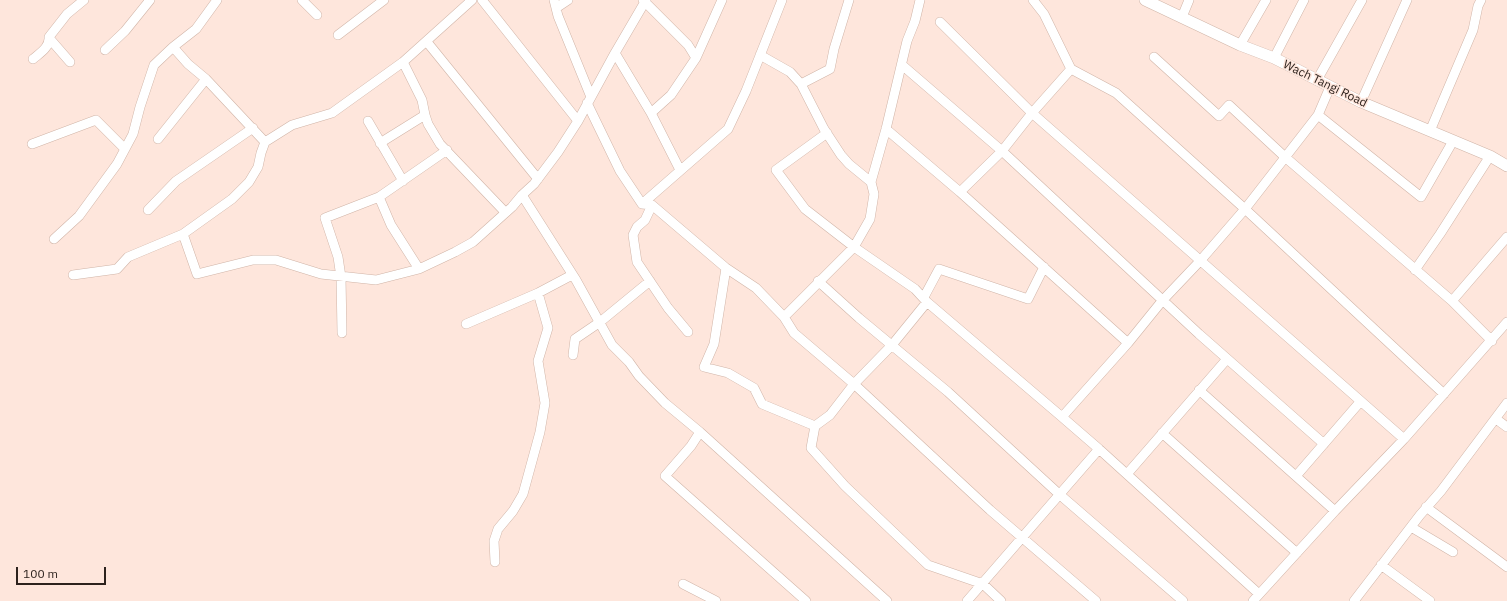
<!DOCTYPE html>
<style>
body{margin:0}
#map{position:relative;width:1507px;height:601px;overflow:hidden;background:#fee6dc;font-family:"IBM Plex Sans",sans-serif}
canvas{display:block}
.scale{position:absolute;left:16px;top:567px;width:90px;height:18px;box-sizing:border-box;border:2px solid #2d221d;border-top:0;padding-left:5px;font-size:12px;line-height:14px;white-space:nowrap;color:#2d221d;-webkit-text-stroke:3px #fee6dc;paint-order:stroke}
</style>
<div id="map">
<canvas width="1507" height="601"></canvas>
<div class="scale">100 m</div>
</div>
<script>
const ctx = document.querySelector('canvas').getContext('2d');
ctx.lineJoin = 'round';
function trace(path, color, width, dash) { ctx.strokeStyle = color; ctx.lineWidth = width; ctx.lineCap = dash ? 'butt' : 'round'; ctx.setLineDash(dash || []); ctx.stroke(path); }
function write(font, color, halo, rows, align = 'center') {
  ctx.font = font + ' "IBM Plex Sans",sans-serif'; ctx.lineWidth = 3; ctx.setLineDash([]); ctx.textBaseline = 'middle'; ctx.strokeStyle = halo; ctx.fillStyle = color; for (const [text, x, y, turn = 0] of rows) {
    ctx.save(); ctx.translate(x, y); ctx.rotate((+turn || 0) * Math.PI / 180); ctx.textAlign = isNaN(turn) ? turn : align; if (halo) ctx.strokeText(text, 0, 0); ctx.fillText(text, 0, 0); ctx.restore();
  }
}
const minor = new Path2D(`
 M 302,0 L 317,15
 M 482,0 L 578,121
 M 554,0 L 558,16 L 591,97
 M 643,0 L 688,45 L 696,58
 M 1033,0 L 1044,14 L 1071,69 L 1116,93 L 1245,209 L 1444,394
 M 556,8 L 568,0
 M 1182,17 L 1189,0
 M 940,22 L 1032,113 L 1404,439
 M 338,35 L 384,0
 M 50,39 L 70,62
 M 427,42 L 538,179
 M 1240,45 L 1266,0
 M 173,47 L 188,64 L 206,79 L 265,142
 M 105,50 L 125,31 L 150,0
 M 615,53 L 651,113 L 680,170
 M 760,55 L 790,72 L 801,84 L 824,129 L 841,155 L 849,164 L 871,182
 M 1154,57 L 1219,116 L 1229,105 L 1285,157 L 1452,301 L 1492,341
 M 1274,58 L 1304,0
 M 33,59 C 40,53 50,47 49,37 L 67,14 L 84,0
 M 403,62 L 422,100 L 425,115 L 428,124 L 440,144 L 505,212
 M 902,65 L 1002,151 L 1199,334 L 1324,444
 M 1317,80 L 1362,0
 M 801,84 L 830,69 L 834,49 L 849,0
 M 1361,102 L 1407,0
 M 587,103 L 620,171 L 642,204 L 652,205 L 726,268 L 756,288 L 784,317 L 794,333 L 854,384 L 990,510 L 1096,601
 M 651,113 L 671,95 L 696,58 L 722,0
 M 1318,115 L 1421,197 L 1453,141
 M 368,121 L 403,181
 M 886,129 L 960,192 L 1128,343
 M 1430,131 L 1473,30 L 1478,6 L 1481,0
 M 827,133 L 776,170 L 805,209 L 854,247 L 915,289 L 927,302 L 1062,417
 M 158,139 L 206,79
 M 380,143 L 425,115
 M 32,144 L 96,120 L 125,149
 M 960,192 L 1002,151 L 1032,113 L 1071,69
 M 522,195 L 576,280 L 612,345 L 629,362 L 639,376 L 665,403 L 700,432 L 887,601
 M 379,197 L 391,225 L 419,269
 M 642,204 L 728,129 L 746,91 L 782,0
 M 652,205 L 645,220 L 637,227 L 633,235 L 637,262 L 668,308 L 688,332
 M 148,210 L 176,181 L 253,128
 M 183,234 L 197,274 L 253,260 L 276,260 L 321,274 L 376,280 L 419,269 L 455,252 L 473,242 L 512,207 L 522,195 L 534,184 L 558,152 L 578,121 L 615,53 L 646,0
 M 54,239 L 79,216 L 117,164 L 133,134 L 140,107 L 154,65 L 173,47 L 196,29 L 217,0
 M 726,268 L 714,344 L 704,367 L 728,373 L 754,388 L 762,404 L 815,426
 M 1415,270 L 1440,234 L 1490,156
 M 73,275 L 117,269 L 128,257 L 183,234 L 232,199 L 249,182 L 258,167 L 261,153 L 265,142 L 292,125 L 332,113 L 403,62 L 472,0
 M 818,281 L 859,318 L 948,392 L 1059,494 L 1183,601
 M 924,297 L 939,269 L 1028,299 L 1044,267
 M 1452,301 L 1507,237
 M 927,302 L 892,345 L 854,384 L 830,415 L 815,426 L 811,448 L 845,486 L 928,565 L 983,584 L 1001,601
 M 784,317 L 854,247 L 870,219 L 874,194 L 871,182 L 886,129 L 907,41 L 915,21 L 920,0
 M 466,324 L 538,293 L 572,275
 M 342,333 L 341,277 L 338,257 L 325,218 L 379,197 L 447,150
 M 573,355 L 575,339 L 600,322 L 650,281
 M 1199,390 L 1335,511
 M 1496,419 L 1507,427
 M 700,432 L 691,446 L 665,476 L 806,601
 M 1162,433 L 1297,553
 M 1127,474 L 1227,359
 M 1296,476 L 1360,402
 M 1426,507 L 1507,567
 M 1411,527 L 1453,552
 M 495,562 L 494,541 L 498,529 L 513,511 L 523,494 L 540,432 L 545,403 L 538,361 L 548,328 L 538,293
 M 1381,565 L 1430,601
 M 683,584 L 716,601
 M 1259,594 L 1099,449 L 1062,417 L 1128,343 L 1162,301 L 1200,261 L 1245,209 L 1318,115 L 1330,87
 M 967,601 L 1099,449
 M 1253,601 L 1335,511 L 1404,439 L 1507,322
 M 1354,601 L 1420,515 L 1441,491 L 1507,403`);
const major = new Path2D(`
 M 1145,0 L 1240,45 L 1274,58 L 1361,102 L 1490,156 L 1507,166`);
trace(minor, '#d0b4a7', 10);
trace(major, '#d0b4a7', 12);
trace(minor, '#fff', 9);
trace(major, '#fff', 11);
write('12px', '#2d221d', '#fee6dc', [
 ["Wach Tangi Road",1325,84,26]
]);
</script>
